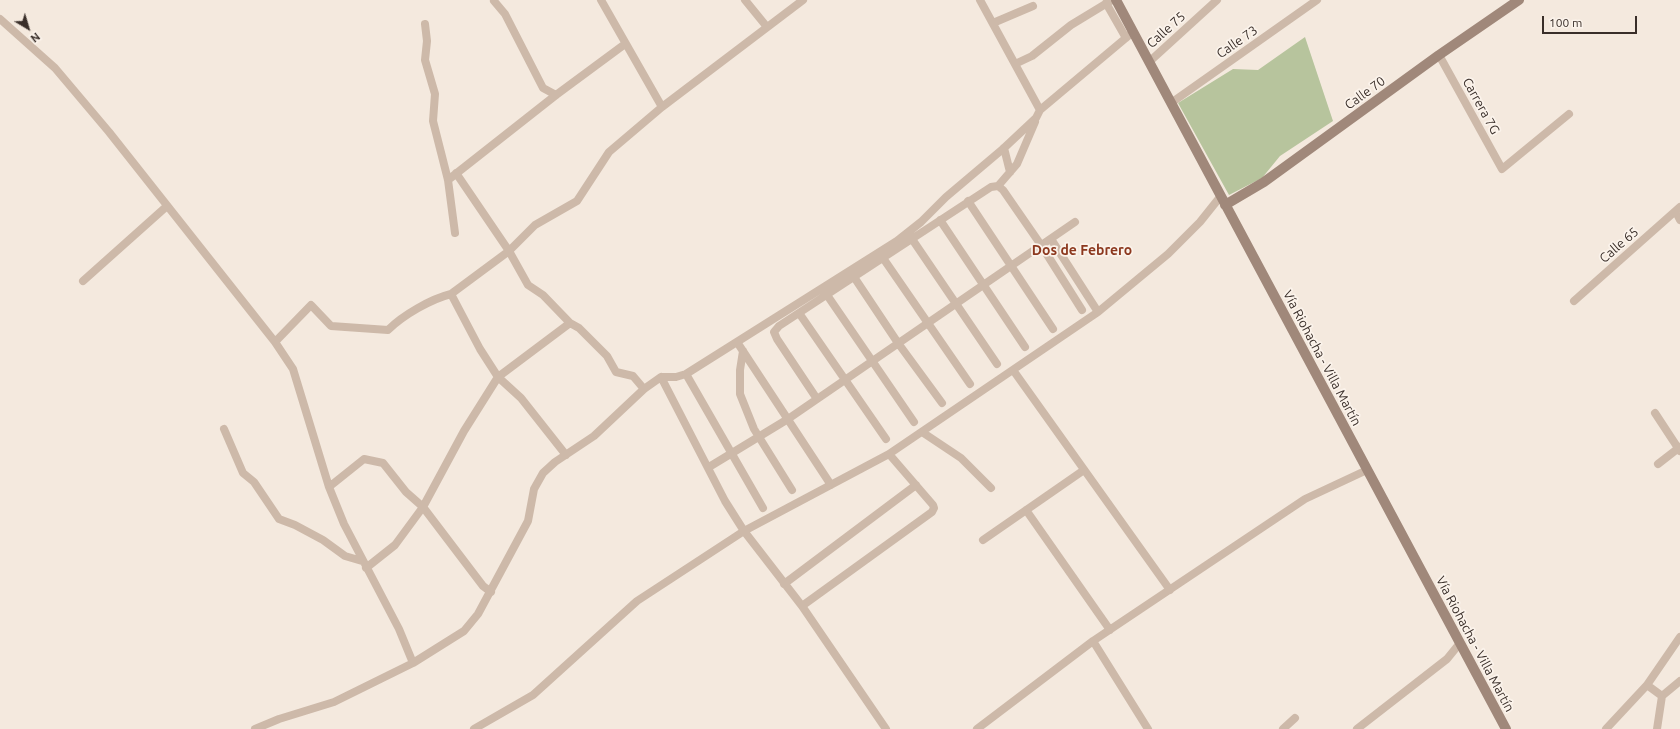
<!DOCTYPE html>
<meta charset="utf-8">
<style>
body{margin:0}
#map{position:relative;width:1680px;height:729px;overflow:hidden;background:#f4e9de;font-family:Ubuntu,sans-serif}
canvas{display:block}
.north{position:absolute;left:8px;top:8px;width:40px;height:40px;-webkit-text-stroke:3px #fbf3eb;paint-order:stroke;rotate:142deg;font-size:11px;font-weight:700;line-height:16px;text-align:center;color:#392e29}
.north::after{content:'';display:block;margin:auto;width:14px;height:18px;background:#392e29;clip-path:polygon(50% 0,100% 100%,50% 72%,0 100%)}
.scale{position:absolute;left:1542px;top:16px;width:95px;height:18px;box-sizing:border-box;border:2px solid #392e29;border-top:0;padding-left:5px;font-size:12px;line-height:14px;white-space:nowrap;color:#392e29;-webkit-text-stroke:3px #fbf3eb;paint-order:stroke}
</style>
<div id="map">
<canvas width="1680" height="729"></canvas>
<div class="north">N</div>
<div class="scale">100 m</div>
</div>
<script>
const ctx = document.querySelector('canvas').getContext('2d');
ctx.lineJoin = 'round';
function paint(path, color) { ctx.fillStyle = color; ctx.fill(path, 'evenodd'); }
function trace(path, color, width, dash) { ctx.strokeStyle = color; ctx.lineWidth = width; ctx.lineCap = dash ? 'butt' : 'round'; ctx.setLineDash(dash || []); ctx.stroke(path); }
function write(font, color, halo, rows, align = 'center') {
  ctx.font = font + ' Ubuntu,sans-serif'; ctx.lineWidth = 3.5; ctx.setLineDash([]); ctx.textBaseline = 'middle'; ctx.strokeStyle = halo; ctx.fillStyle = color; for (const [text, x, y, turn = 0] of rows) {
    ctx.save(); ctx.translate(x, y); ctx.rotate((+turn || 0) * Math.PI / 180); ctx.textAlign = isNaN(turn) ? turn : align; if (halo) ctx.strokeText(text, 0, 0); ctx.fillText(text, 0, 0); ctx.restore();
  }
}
paint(new Path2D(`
 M 1305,37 L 1333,121 L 1280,156 L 1262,178 L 1229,195 L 1178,103 L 1233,69 L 1258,70 Z`), '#b7c49d');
trace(new Path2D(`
 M 601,0 L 662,107
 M 745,0 L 767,27
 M 980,0 L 1040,110
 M 494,1 L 505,14 L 543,88 L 556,95
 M 1106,3 L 1126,38
 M 0,19 L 55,68 L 109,132 L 275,342 L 293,369 L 329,487 L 344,524 L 399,629 L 413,663
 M 993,23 L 1033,6
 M 425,24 L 427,41 L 425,60 L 435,94 L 433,121 L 448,180 L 455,233
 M 1439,55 L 1502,169 L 1569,114
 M 1149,62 L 1217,0
 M 1015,64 L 1032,56 L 1071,25 L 1112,0
 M 1171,103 L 1317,0
 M 1004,148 L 1010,172
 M 456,173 L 509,251 L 528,285 L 543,295 L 570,323 L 579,328 L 607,356 L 616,372 L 633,376 L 644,389
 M 448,180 L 556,95 L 625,44
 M 998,186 L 1017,164 L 1035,122
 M 968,201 L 1053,329
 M 1676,212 L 1680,220
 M 940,220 L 1025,347
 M 912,239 L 997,364
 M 1051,239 L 1098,312
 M 883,258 L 970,384
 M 854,277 L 898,343 L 942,403
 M 83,281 L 167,206
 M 451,294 L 480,349 L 498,377 L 521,398 L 566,455
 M 827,295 L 914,422
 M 1574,301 L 1680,207
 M 799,313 L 886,439
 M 275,342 L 311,305 L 331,326 L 388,330 C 403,315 431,299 451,294 L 509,251 L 535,225 L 577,201 L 609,152 L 662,107 L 803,0
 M 737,342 L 831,485
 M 743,351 L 740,370 L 740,394 L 754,429 L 792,490
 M 1013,370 L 1170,590
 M 686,374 L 763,508
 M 661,377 L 725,501 L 744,531 L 802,606 L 886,729
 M 817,399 L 777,339 L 774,332 L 779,326 L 991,187 L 998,186 L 1003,190 L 1041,245 L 1082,310
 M 1655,413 L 1680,451
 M 224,429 L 243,473 L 254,482 L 279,519 L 295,525 L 323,540 L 345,556 L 362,561
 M 922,432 L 961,458 L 991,488
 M 1658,464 L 1680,447
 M 709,467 L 788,419 L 1075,222
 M 329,487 L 364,459 L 383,463 L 406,492 L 423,507 L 483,586 L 491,592
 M 1026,510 L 1110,630
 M 983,540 L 1084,470
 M 366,568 L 395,545 L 423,507 L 464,431 L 498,377 L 570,323
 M 784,584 L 916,485
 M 802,606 L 932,512 L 934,508 L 933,505 L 889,454
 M 1093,641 L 1148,729
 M 1647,685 L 1662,696
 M 1662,696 L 1680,681
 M 255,729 L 279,719 L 334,702 L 413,663 L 464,631 L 478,614 L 528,521 L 534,489 L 543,473 L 555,462 L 594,436 L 644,389 L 661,377 L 676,377 L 686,374 L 897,241 L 921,222 L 946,197 L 1004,148 L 1036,118 L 1040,110 L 1133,32
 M 474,729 L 533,695 L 637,601 L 744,531 L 889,454 L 1098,312 L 1168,254 L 1200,222 L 1220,197
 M 977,729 L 1093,641 L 1305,499 L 1367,470
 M 1283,729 L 1295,718
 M 1357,729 L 1447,659 L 1460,643
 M 1606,729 L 1647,685 L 1680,637
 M 1657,729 L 1662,696`), '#cdb9a9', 8);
trace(new Path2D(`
 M 1116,0 L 1506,729
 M 1225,205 L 1264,182 L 1439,55 L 1519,0`), '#a0887a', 10);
write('13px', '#392e29', '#fbf3eb', [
 ["Calle 75",1166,30,-42],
 ["Calle 73",1237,42,-35],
 ["Calle 70",1365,93,-36],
 ["Carrera 7G",1481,106,61],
 ["Calle 65",1619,245,-41],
 ["Vía Riohacha - Villa Martín",1322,358,62],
 ["Vía Riohacha - Villa Martín",1475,644,62]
]);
write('bold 14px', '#8c381e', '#fbf3eb', [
 ["Dos de Febrero",1082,250]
]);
</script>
